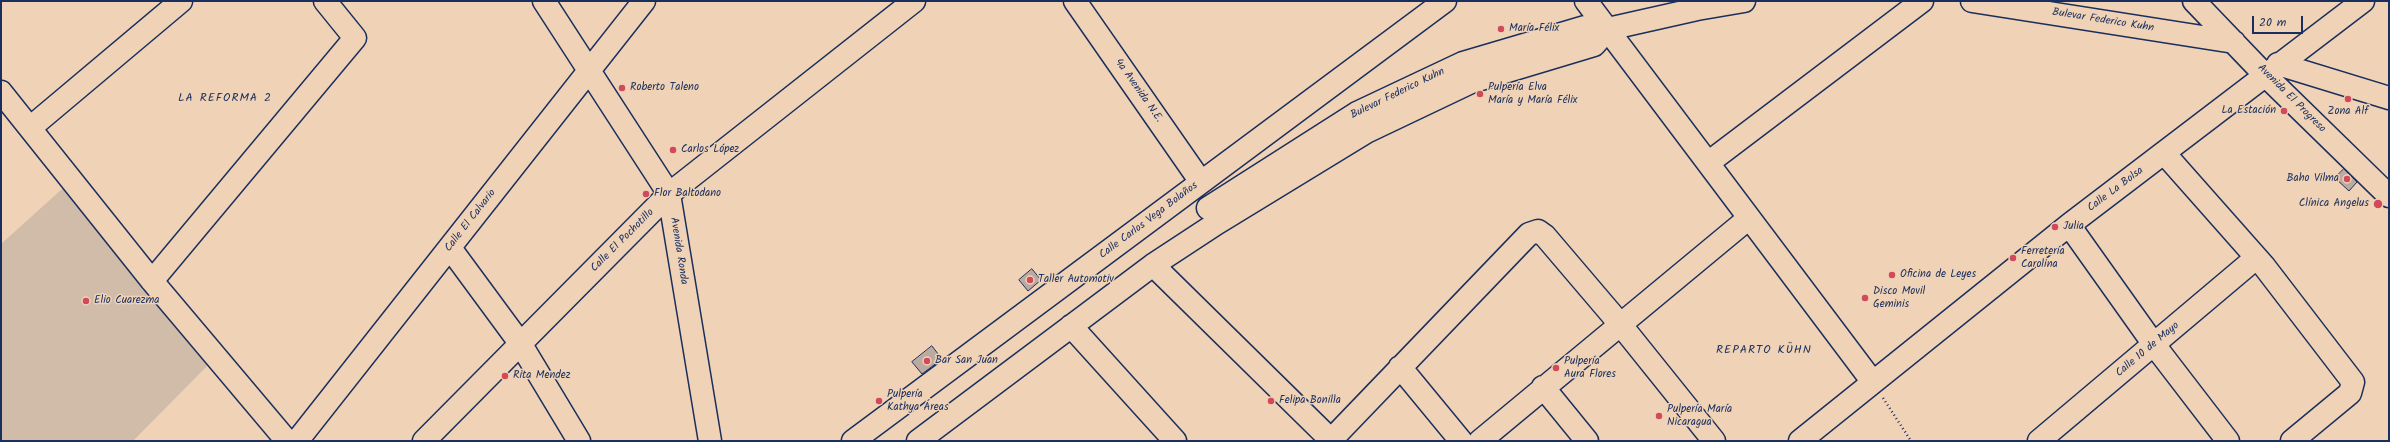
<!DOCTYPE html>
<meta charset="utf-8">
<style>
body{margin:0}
#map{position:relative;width:2390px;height:442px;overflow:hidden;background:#f0d3b6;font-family:Kalam,sans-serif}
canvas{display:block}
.frame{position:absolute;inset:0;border:2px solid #1b2f5e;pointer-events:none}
.scale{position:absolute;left:2252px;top:16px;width:51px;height:18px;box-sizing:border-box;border:2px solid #1b2f5e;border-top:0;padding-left:5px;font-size:12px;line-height:14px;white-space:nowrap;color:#1b2f5e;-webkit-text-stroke:3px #f0d3b6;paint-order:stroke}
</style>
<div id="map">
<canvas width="2390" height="442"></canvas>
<div class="frame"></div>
<div class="scale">20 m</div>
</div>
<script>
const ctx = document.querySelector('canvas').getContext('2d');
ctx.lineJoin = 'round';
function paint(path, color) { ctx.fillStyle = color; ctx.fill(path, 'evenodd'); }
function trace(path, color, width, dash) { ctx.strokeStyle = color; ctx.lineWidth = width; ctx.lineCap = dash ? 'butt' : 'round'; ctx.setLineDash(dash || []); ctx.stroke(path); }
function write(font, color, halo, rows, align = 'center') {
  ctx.font = font + ' Kalam,sans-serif'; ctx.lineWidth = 3; ctx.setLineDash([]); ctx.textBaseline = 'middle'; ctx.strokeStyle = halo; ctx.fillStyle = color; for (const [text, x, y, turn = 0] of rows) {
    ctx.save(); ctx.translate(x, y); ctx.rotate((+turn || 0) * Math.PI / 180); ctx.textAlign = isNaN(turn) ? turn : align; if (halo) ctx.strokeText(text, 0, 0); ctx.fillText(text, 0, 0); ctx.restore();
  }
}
paint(new Path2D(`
 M 72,180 L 216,357 L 133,441 L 1,441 L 1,244 Z`), '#d1bba9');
const building = new Path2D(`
 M 2344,169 L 2357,182 L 2349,191 L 2335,178 Z
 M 1032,269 L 1041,280 L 1028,291 L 1019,280 Z
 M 932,346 L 942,359 L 922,374 L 912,362 Z`);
paint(building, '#bbaaa0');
trace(building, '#1b2f5e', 1);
const minor = new Path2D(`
 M 544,1 L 669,194 L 710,441
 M 1075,1 L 1201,182
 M 1586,1 L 1872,381
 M 1972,1 L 2234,42
 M 2194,1 L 2265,75 L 2389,196
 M 2278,64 L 2389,98
 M 1,92 L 152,281 L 287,441
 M 30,128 L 181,1
 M 2164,153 L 2264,266 L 2353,382 L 2350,393 L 2292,441
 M 1708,163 L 1922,1
 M 1208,208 L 1357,113 L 1463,63 L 1585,27 L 1608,29 L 1697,9 L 1744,1
 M 2069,225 L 2155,346 L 2228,441
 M 450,248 L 520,343 L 579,441
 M 1153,265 L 1332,441
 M 152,281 L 355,38 L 325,1
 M 1071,326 L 1175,441
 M 1400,367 L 1461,441
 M 1543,387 L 1587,441
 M 1331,440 L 1529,234 L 1538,231 L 1545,236 L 1620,324 L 1714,441
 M 297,441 L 644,1
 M 424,441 L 669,194 L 914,1
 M 853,441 L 1445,1
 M 918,441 L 1153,265 L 1217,223 L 1366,132 L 1471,82 L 1594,45 L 1608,29
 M 1480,441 L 1749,218
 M 1800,441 L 2069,225 L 2363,1
 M 2039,441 L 2256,258`);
trace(minor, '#1b2f5e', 25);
trace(new Path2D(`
 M 1883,398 L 1911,441`), '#1b2f5e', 2.5, [1, 3]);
trace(minor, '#f0d3b6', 22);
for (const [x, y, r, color] of [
 [1501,29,4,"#d1495b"],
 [622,88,4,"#d1495b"],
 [1480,94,4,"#d1495b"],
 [2348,99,4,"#d1495b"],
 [2284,111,4,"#d1495b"],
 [673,150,4,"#d1495b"],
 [2347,179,4,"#d1495b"],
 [646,194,4,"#d1495b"],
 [2378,204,5,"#d1495b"],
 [2055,227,4,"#d1495b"],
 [2013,258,4,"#d1495b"],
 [1892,275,4,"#d1495b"],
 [1030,280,4,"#d1495b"],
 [1865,298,4,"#d1495b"],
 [86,301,4,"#d1495b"],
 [927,361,4,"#d1495b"],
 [1556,368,4,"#d1495b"],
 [505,376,4,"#d1495b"],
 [879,401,4,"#d1495b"],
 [1271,401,4,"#d1495b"],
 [1659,416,4,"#d1495b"]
]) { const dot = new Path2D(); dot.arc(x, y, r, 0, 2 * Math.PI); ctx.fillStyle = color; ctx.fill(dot); trace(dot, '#f0d3b6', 1.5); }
write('11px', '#1b2f5e', '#f0d3b6', [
 ["Bulevar Federico Kuhn",2103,21,9],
 ["4a Avenida N.E.",1138,91,55],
 ["Bulevar Federico Kuhn",1398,94,-26],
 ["Avenida El Progreso",2291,99,45],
 ["Calle La Bolsa",2116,190,-37],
 ["Calle El Calvario",471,221,-52],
 ["Calle Carlos Vega Bolaños",1149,221,-37],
 ["Calle El Pochotillo",623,241,-45],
 ["Avenida Ronda",678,251,81],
 ["Calle 10 de Mayo",2148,350,-40]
]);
write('11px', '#1b2f5e', '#f0d3b6', [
 ["María Félix",1509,29],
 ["Roberto Taleno",630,88],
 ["Pulpería Elva",1488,88],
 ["María y María Félix",1488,101],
 ["La Estación",2276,111,"right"],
 ["Zona Alf",2348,112,"center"],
 ["Carlos López",681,150],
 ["Baho Vilma",2339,179,"right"],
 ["Flor Baltodano",654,194],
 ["Clínica Angelus",2369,204,"right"],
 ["Julia",2063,227],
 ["Ferretería",2021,252],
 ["Carolina",2021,265],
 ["Oficina de Leyes",1900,275],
 ["Taller Automotiv",1038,280],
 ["Disco Movil",1873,292],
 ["Geminis",1873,305],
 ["Elio Cuarezma",94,301],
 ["Bar San Juan",935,361],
 ["Pulpería",1564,362],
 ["Aura Flores",1564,375],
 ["Rita Mendez",513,376],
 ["Pulpería",887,395],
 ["Kathya Áreas",887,408],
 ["Felipa Bonilla",1279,401],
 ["Pulpería María",1667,410],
 ["Nicaragua",1667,423]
], 'left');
ctx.letterSpacing = '1px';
write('12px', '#1b2f5e', '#f0d3b6', [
 ["LA REFORMA 2",225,99],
 ["REPARTO KÜHN",1764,351]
]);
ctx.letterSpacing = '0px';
</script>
